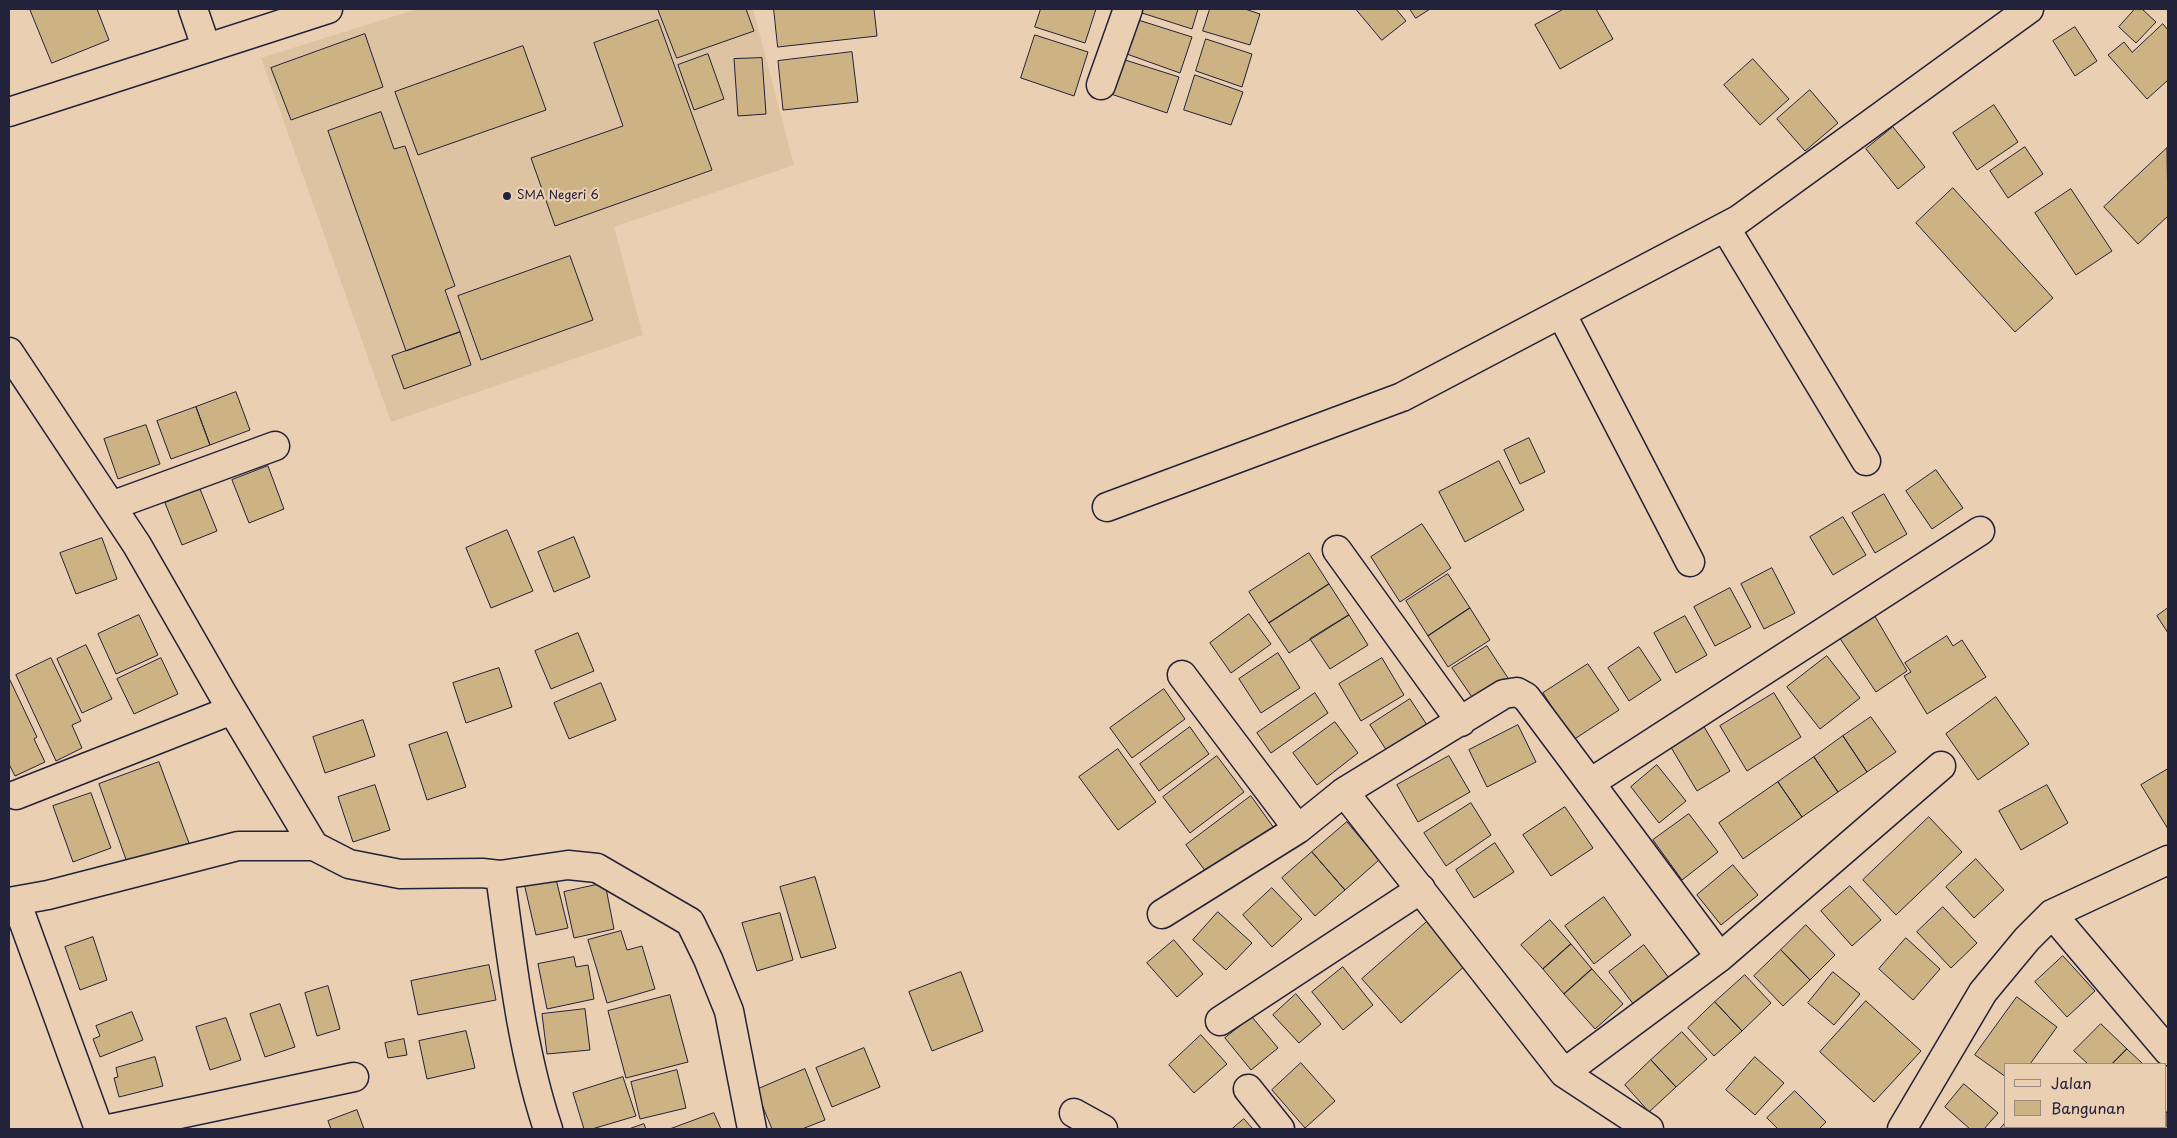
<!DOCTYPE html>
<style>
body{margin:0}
#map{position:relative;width:2177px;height:1138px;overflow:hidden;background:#ebcfb2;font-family:"Playpen Sans",sans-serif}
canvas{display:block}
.frame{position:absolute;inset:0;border:10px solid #22223b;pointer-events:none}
.legend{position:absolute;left:2004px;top:1063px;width:162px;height:65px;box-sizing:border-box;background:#ebcfb2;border:1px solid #9b8a82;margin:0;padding:6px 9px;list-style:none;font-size:15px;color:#22223b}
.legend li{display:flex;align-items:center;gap:10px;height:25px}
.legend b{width:25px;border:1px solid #9b8a82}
</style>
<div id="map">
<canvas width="2177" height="1138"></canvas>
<div class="frame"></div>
<ul class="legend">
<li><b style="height:6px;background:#ebcfb2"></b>Jalan</li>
<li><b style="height:14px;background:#cdb283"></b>Bangunan</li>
</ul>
</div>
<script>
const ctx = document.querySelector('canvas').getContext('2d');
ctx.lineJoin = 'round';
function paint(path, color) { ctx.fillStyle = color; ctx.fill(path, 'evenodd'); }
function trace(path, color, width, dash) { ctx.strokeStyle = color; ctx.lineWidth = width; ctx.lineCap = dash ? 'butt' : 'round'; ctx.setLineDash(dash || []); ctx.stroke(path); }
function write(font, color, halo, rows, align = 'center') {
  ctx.font = font + ' "Playpen Sans",sans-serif'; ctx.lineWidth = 4.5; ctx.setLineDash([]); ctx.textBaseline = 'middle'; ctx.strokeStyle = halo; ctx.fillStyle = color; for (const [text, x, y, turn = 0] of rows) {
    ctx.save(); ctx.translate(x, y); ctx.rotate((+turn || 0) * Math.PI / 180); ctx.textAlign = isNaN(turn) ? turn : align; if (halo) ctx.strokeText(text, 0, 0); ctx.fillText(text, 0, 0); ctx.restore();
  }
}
paint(new Path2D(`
 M 417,9 L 753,9 L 794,165 L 614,227 L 643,335 L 391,422 L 261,58 Z`), '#dec3a2');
const building = new Path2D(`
 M 30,9 L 97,9 L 109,40 L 52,63 Z
 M 658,9 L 746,9 L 754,31 L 677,58 Z
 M 774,9 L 874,9 L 877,36 L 778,47 Z
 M 1041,9 L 1096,9 L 1085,43 L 1035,27 Z
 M 1140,9 L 1198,9 L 1192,29 L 1139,12 Z
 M 1210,9 L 1245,9 L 1260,14 L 1250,45 L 1203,31 Z
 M 1356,9 L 1396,9 L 1406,21 L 1382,40 Z
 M 1410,9 L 1430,9 L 1416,18 Z
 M 1564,9 L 1596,9 L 1613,39 L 1560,69 L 1535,25 Z
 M 2135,9 L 2142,9 L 2156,22 L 2136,43 L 2119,27 Z
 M 1135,19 L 1192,37 L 1180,73 L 1124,53 Z
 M 658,20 L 712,170 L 555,226 L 531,158 L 623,126 L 594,43 Z
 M 2163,24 L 2168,30 L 2168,80 L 2147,99 L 2108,55 L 2124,42 L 2132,52 Z
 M 2075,27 L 2097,61 L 2075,76 L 2053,41 Z
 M 365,34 L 383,87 L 291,120 L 271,68 Z
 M 1035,35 L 1088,52 L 1074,96 L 1021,78 Z
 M 1206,39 L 1252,54 L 1242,87 L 1196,71 Z
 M 523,46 L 546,110 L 418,155 L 395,92 Z
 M 852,52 L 858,102 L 783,110 L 778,61 Z
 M 708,54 L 724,99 L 694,110 L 678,65 Z
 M 762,58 L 766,114 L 738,116 L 734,59 Z
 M 1122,59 L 1179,77 L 1167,113 L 1111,94 Z
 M 1753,59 L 1789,99 L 1760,125 L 1724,85 Z
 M 1195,75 L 1243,92 L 1231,125 L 1184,110 Z
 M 1810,90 L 1838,123 L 1805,151 L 1777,119 Z
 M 1994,105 L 2018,142 L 1977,170 L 1953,133 Z
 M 381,112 L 394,149 L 405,146 L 455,286 L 445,290 L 460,332 L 406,351 L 328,131 Z
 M 1893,127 L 1925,167 L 1898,189 L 1866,149 Z
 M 2025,147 L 2043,174 L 2008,198 L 1990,171 Z
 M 2167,148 L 2168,216 L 2138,244 L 2104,207 Z
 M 1953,188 L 2053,298 L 2015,332 L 1916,223 Z
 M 2071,189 L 2112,251 L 2076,275 L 2035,213 Z
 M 570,256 L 593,320 L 481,360 L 458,296 Z
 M 460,332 L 471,365 L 404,389 L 392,356 Z
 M 236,392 L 250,430 L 210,445 L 196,407 Z
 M 196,407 L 210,445 L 171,459 L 157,421 Z
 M 146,425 L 160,464 L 118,479 L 104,439 Z
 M 1529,438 L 1545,472 L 1520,484 L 1504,450 Z
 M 1499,461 L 1524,510 L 1465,542 L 1439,492 Z
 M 268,466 L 284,509 L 249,523 L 232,480 Z
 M 1936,470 L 1963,508 L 1932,529 L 1906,491 Z
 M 200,489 L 217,531 L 182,545 L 165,503 Z
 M 1884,494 L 1907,534 L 1875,553 L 1852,513 Z
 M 1843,517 L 1866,555 L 1833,575 L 1810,537 Z
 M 1422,524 L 1451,568 L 1400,602 L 1371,557 Z
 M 507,530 L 533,591 L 491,608 L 466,548 Z
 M 574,537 L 590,577 L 554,592 L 538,552 Z
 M 102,538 L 117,579 L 76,594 L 60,553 Z
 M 1309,553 L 1329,584 L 1269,623 L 1249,592 Z
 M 1772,568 L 1795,613 L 1764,629 L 1741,584 Z
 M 1448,574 L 1470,608 L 1428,636 L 1406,601 Z
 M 1329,584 L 1349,615 L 1289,653 L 1269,623 Z
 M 1730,588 L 1751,627 L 1715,646 L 1694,607 Z
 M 1470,608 L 1490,640 L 1448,667 L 1428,636 Z
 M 2168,608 L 2168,633 L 2157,616 Z
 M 1873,613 L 1907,671 L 1876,692 L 1839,637 Z
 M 1249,614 L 1271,644 L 1231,673 L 1210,643 Z
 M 139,615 L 158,655 L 116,674 L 98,634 Z
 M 1349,615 L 1368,645 L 1330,669 L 1310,639 Z
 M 1685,616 L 1707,655 L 1676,673 L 1654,633 Z
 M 578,633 L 594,671 L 551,689 L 535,651 Z
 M 1947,636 L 1953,646 L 1962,640 L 1986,677 L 1927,714 L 1904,676 L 1911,672 L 1905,663 Z
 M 86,645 L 112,699 L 82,713 L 57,659 Z
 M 1487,646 L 1508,678 L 1474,700 L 1452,668 Z
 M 1639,647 L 1661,680 L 1629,701 L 1608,668 Z
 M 1278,653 L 1300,688 L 1261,713 L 1239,679 Z
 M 1827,656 L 1860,698 L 1820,729 L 1787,687 Z
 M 51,658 L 81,721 L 72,725 L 82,748 L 56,761 L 16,675 Z
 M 161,658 L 178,694 L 134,714 L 117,679 Z
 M 1382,658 L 1404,695 L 1361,721 L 1339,684 Z
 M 1588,664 L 1619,710 L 1573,740 L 1543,693 Z
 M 499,668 L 512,707 L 466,723 L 453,683 Z
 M 9,678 L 37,737 L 34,739 L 45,762 L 15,776 L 9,764 Z
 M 601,683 L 616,720 L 569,739 L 554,703 Z
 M 1164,689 L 1185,719 L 1132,758 L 1110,728 Z
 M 1315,693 L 1328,713 L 1271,753 L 1257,733 Z
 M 1774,693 L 1801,737 L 1747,771 L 1720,726 Z
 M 1996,697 L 2029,744 L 1978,780 L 1946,734 Z
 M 1410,699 L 1427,725 L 1387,751 L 1370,725 Z
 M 1871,717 L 1896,752 L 1867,772 L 1843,736 Z
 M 363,720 L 375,756 L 325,773 L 313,737 Z
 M 1335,722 L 1358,753 L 1317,785 L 1293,753 Z
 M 1518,725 L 1536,762 L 1487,787 L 1469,750 Z
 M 1703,725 L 1730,771 L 1697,791 L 1669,744 Z
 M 1190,727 L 1209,754 L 1159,791 L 1140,764 Z
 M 447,732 L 466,787 L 427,800 L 409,745 Z
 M 1843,736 L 1867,772 L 1838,792 L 1814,757 Z
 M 1118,749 L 1156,802 L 1118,830 L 1079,777 Z
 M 1217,756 L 1244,792 L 1190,833 L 1163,797 Z
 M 1449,756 L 1470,792 L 1418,822 L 1397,785 Z
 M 1814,757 L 1838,792 L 1802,817 L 1778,782 Z
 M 159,762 L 189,843 L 128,865 L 99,784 Z
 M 1657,765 L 1686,801 L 1659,823 L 1631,787 Z
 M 2168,769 L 2168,829 L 2141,785 Z
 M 1778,782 L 1802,817 L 1743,859 L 1719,823 Z
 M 375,785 L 390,830 L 353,842 L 338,797 Z
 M 2047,785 L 2068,823 L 2021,850 L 1999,811 Z
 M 91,793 L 111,848 L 73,862 L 53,806 Z
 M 1251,796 L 1274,828 L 1209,876 L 1186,845 Z
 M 1471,803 L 1491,835 L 1446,866 L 1424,833 Z
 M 1565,807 L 1593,848 L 1551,876 L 1523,835 Z
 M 1689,814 L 1718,852 L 1682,880 L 1653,840 Z
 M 1929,817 L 1962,852 L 1896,915 L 1863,880 Z
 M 1347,822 L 1379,860 L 1345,890 L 1312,852 Z
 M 1495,843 L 1514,872 L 1474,898 L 1456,870 Z
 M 1312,852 L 1345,890 L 1315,916 L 1282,878 Z
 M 1976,859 L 2004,890 L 1974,918 L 1946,887 Z
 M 1733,865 L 1758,895 L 1721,925 L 1697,895 Z
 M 555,875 L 568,928 L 536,935 L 524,883 Z
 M 815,877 L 836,948 L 801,958 L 780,887 Z
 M 605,883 L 614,929 L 574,938 L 564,892 Z
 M 1850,886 L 1881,920 L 1852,946 L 1821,911 Z
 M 1272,888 L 1302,919 L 1272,947 L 1243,915 Z
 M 1604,897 L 1631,935 L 1594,964 L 1565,926 Z
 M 1943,907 L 1977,943 L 1951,968 L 1917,932 Z
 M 1218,912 L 1252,943 L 1226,970 L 1193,940 Z
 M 780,913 L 793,960 L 757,971 L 742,923 Z
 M 1429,920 L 1467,964 L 1401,1023 L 1362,979 Z
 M 1550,920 L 1571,944 L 1543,969 L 1521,945 Z
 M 1806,925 L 1835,955 L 1810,980 L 1781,950 Z
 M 621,931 L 627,950 L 642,946 L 655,989 L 607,1003 L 588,940 Z
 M 93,937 L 107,980 L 80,990 L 65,947 Z
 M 1906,938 L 1940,969 L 1913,1000 L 1879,969 Z
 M 1174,940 L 1203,974 L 1177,997 L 1147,963 Z
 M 1571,944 L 1592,969 L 1564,994 L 1543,969 Z
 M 1644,945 L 1669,978 L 1634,1005 L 1609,972 Z
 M 1781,950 L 1810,980 L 1783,1006 L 1754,976 Z
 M 2063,956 L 2095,991 L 2067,1017 L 2035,982 Z
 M 574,957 L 576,967 L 588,965 L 594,999 L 547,1009 L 538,964 Z
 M 489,965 L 496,1000 L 418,1015 L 411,981 Z
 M 1343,967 L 1373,1005 L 1343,1030 L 1312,992 Z
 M 1592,969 L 1623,1004 L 1595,1029 L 1564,994 Z
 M 961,972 L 983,1031 L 932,1051 L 909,992 Z
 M 1833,972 L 1860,994 L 1834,1025 L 1808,1003 Z
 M 1745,975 L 1771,1003 L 1742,1031 L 1715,1002 Z
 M 328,986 L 340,1029 L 317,1036 L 305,993 Z
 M 1296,994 L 1321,1024 L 1299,1043 L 1273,1015 Z
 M 670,995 L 688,1062 L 626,1078 L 608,1011 Z
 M 2017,997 L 2057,1027 L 2030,1064 L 2006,1064 L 2006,1077 L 1975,1055 Z
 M 1866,1001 L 1921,1051 L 1874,1102 L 1820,1052 Z
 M 1715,1002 L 1742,1031 L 1714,1056 L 1688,1028 Z
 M 280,1004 L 295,1047 L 265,1057 L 250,1014 Z
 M 585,1009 L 590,1050 L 547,1054 L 542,1014 Z
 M 132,1012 L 143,1040 L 100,1057 L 93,1039 L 100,1036 L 96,1026 Z
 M 1252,1017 L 1278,1048 L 1251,1070 L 1225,1038 Z
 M 226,1018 L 241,1060 L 210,1070 L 196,1027 Z
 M 2101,1024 L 2127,1049 L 2112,1064 L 2088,1064 L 2074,1051 Z
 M 466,1031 L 475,1068 L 427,1079 L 419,1041 Z
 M 1682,1032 L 1707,1059 L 1676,1087 L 1651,1060 Z
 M 1201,1035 L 1227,1064 L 1194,1093 L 1169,1065 Z
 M 404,1039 L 407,1055 L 388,1058 L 385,1043 Z
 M 864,1048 L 880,1087 L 832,1107 L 816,1068 Z
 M 2127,1049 L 2143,1064 L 2112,1064 Z
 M 155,1057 L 163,1086 L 119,1097 L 114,1078 L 118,1077 L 116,1068 Z
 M 1755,1057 L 1784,1083 L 1755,1115 L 1726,1090 Z
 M 1651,1060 L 1676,1087 L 1649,1112 L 1625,1085 Z
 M 1301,1063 L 1335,1101 L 1305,1128 L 1272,1090 Z
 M 805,1069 L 825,1120 L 802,1129 L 772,1129 L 756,1090 Z
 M 677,1070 L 686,1108 L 640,1119 L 631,1082 Z
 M 623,1077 L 636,1116 L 592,1129 L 584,1129 L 573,1093 Z
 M 1964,1084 L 1998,1113 L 1984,1129 L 1970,1129 L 1945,1107 Z
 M 1795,1091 L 1826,1122 L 1819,1129 L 1778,1129 L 1767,1118 Z
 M 357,1110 L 364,1129 L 331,1129 L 328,1121 Z
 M 2168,1110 L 2168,1129 L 2153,1129 L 2155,1127 L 2166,1127 L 2166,1114 Z
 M 714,1113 L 721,1129 L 670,1129 Z
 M 1244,1119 L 1253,1129 L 1232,1129 Z
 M 2006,1122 L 2006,1127 L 2043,1127 L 2046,1129 L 2000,1129 Z
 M 644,1124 L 646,1129 L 629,1129 Z`);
paint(building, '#cdb283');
trace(building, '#22223b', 1);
const minor = new Path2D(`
 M 193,9 L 206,47
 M 1101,85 L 1128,9
 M 9,112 L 328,9
 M 1725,227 L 1866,461
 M 1561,313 L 1690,562
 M 9,352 L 137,545 L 222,693 L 314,846
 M 111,506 L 275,446
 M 1107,507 L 1402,397 L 1738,220 L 2029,9
 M 1337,550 L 1461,722
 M 1182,675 L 1298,829
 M 1590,783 L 1980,531
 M 1344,792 L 1504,694 L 1517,692 L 1526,697 L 1720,957 L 1564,1073
 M 16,795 L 232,710
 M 500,875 C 512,960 521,1048 548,1129
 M 16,901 L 99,1129
 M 9,902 L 48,895 L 238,846 L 314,846 L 349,864 L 400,874 L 482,873 L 500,875 L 568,865 L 597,868 L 690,922 L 708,959 L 729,1011 L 752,1129
 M 1162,914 L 1298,829 L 1344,792 L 1564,1073 L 1649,1129
 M 2052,914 L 2168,1051
 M 1720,957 L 1941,766
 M 1220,1021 L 1421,889
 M 1248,1089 L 1280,1129
 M 1074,1113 L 1103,1129
 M 109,1129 L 354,1077
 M 1902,1129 L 1983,992 L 2027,939 L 2052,914 L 2168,860`);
trace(minor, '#22223b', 31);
trace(minor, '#ebcfb2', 28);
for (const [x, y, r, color] of [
 [507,196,5,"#22223b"]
]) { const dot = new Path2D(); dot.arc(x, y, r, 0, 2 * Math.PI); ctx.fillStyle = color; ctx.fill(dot); trace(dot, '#ebcfb2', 2); }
write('12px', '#22223b', '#ebcfb2', [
 ["SMA Negeri 6",517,196]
], 'left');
</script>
